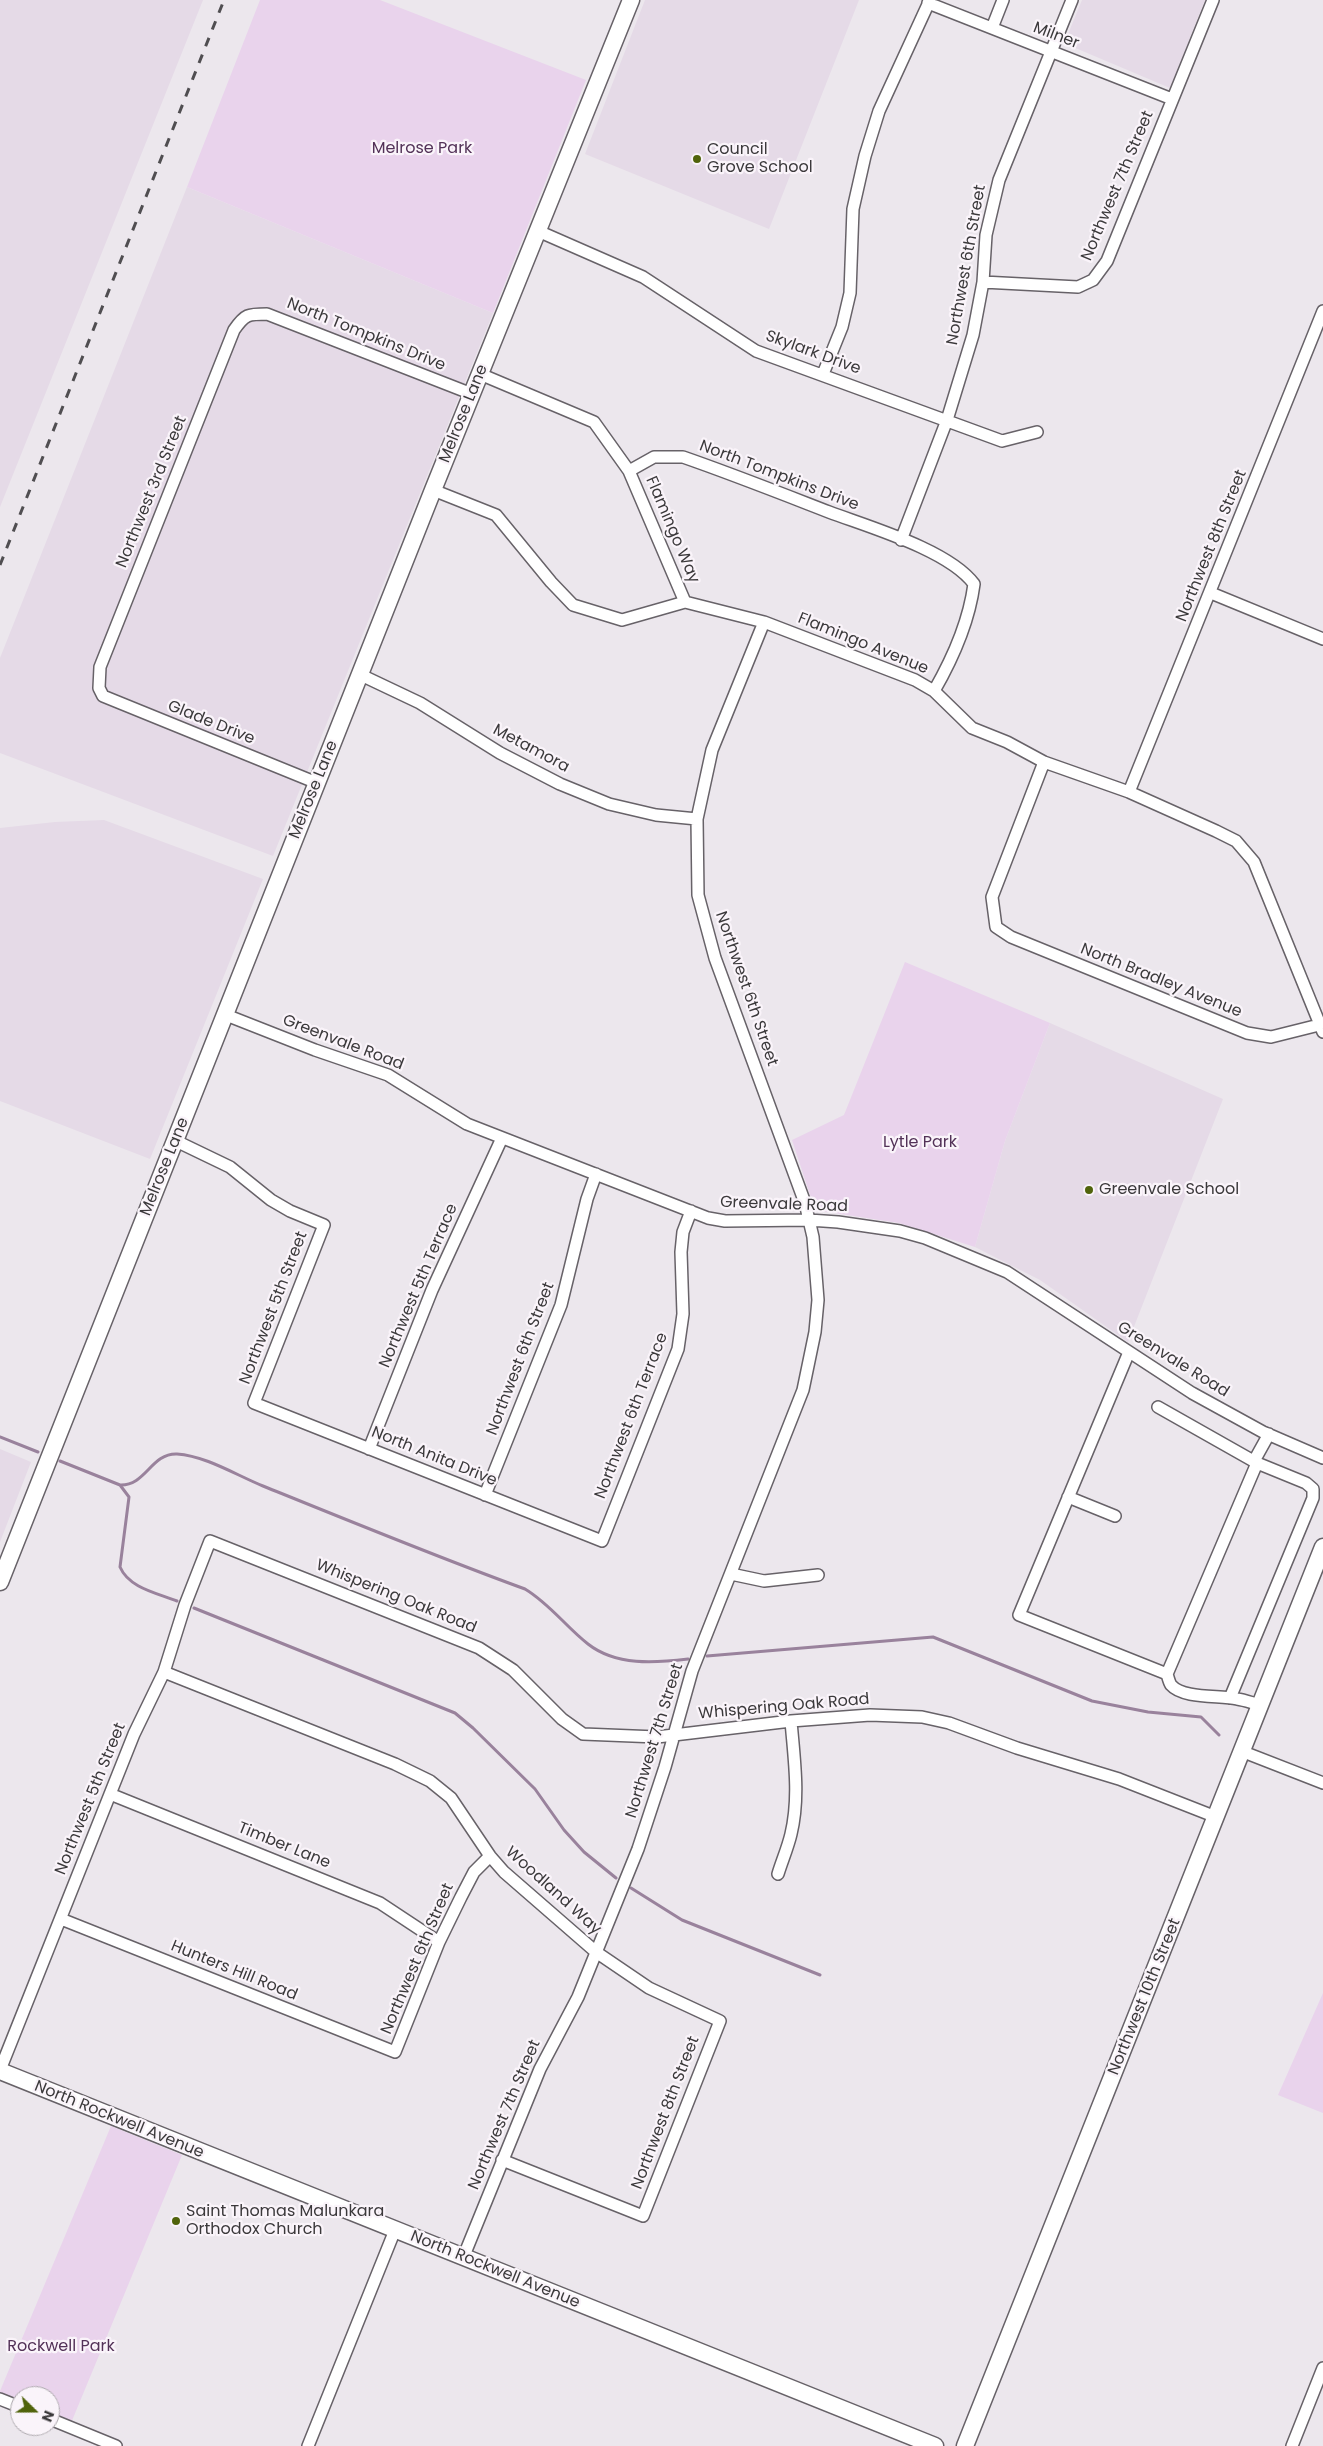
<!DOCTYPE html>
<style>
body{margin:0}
#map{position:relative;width:1323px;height:2446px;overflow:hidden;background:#ece7ed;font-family:Poppins,sans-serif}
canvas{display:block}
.north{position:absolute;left:10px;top:2386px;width:50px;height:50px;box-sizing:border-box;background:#faf4fa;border:1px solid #aea9ae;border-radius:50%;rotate:112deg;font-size:14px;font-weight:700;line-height:20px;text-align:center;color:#3b393b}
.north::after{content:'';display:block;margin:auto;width:18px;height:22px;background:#50630b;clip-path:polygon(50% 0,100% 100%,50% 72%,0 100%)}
</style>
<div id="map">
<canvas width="1323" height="2446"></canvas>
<div class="north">N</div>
</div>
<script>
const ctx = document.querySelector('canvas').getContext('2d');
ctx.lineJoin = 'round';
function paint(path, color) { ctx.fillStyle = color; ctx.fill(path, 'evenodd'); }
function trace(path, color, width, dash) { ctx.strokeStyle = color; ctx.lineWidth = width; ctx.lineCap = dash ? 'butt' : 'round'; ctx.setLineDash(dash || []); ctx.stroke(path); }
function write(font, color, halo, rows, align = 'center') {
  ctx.font = font + ' Poppins,sans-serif'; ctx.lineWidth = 4.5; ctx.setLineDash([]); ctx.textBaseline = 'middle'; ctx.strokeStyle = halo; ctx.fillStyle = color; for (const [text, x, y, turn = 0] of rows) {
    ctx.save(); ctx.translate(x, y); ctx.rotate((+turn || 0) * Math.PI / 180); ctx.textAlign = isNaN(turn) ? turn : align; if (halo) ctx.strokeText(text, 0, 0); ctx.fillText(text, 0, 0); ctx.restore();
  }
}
paint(new Path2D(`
 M 0,0 L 203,0 L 0,507 Z
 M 645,0 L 859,0 L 769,229 L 585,154 Z
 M 1082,0 L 1205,0 L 1170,88 L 1073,47 L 1066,39 Z
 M 187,187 L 493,313 L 273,856 L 0,753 L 0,658 Z
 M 104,820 L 263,879 L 150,1159 L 0,1101 L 0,828 L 55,822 Z
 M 1050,1023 L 1223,1099 L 1128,1342 L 1040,1280 L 975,1247 L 1005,1141 Z
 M 0,1449 L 31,1462 L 0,1542 Z`), '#e5dae7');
paint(new Path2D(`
 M 260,0 L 380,0 L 586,80 L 493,313 L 187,187 Z
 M 905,962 L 1050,1023 L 1005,1141 L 975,1247 L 899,1223 L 815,1210 L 792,1140 L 844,1115 Z
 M 1323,1993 L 1323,2113 L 1278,2095 Z
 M 111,2126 L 182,2155 L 71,2423 L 50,2414 L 50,2396 L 20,2396 L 20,2402 L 0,2394 L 0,2391 Z`), '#e9d3ec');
trace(new Path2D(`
 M 0,1437 L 38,1452
 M 60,1461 L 120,1485 C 146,1486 151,1453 177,1454 C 206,1456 236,1475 263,1486 C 350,1521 437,1557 525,1589 C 550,1604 566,1627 588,1644 C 616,1666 655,1663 688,1659
 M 120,1485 L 129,1497 L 120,1567 C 129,1588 157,1593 177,1601
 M 194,1608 L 455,1713 L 473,1728 L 535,1789 L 564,1830 L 584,1852 L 616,1878
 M 707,1656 L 933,1637 L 1092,1701 L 1148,1712 L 1201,1717 L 1219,1735
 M 631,1888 L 682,1920 L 820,1975`), '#99829c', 3);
const street = new Path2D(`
 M 928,3 L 1172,99
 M 992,28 L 1003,0
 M 538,231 L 643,277 L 756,351 L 1002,441 L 1037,432
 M 983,282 L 1078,287 L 1093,280 L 1107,261 L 1213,0
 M 480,374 L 594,422 L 629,471 L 685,602
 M 823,374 L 842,327 L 850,293 L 853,209 L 865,156 L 879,111 L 930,0
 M 629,471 L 654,457 L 683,457 C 732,474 780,493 829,512 C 869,527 949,550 974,584 C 969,622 953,658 934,691
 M 433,490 L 496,515 L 551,582 L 573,605 L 622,620 L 685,602 L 764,622 L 915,680 L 934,691 L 972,728 L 1007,742 L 1044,762 L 1129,792 L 1216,831 L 1236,841 L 1254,862 L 1323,1032
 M 901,540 L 947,420 L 973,335 L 983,282 L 986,235 L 999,180 L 1072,0
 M 1211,593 L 1323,639
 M 361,675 L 420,703 L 500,753 L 560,784 L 609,804 L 656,815 L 697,819
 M 1044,762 L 992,897 L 996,927 L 1011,937 L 1247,1033 L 1271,1037 L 1319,1025
 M 317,783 L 103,696 L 99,688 L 100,667 L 234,330 C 245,314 248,314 267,314 L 472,394
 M 1129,792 L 1323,311
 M 226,1015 L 315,1050 L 388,1075 L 467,1124 L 708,1218 L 725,1221 L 809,1220 L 838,1222 L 900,1231 L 925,1238 L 1007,1272 L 1192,1393 L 1263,1432 L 1323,1458
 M 176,1141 L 230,1167 L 271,1200 L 290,1211 L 324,1225 L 254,1403 L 602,1541 L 678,1349 L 683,1314 L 681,1252 L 683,1232 L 691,1211
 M 1129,1352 L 1019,1615 L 1167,1674
 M 1158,1407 L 1257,1463
 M 369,1449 L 432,1290 L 502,1138
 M 1254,1461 L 1269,1434
 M 485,1495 L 561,1305 L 587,1199 L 596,1174
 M 1068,1497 L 1115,1516
 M 731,1574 L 764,1581 L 818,1575
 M 164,1672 L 395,1764 L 430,1781 L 451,1798 L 490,1856 L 504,1872 L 596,1952 L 649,1988 L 720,2021 L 643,2216 L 502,2160
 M 1230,1698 L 1313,1498 L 1313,1489 L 1306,1483 L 1257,1463 L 1167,1674 C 1168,1677 1169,1682 1171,1685 C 1183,1699 1221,1695 1237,1699 C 1245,1700 1252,1703 1260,1705
 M 1241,1751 L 1323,1783
 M 110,1794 L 380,1903 L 439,1942
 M 778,1874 C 782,1861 788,1847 791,1834 C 800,1797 794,1758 791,1721
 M 61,1919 L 395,2052 L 439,1942 L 461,1897 L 474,1872 L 490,1856
 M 0,2070 L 134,1734 L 164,1672 L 185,1605 L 210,1541 L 479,1648 L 513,1670 L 562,1719 L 583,1734 L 657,1737 L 791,1721 L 870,1715 L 922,1717 L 949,1723 L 1017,1748 L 1119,1779 L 1216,1817
 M 463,2258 L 540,2069 L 578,1997 L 638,1849 L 665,1767 L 692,1671 L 803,1390 L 815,1332 L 818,1300 L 813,1237 L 805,1203 L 715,958 L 698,895 L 697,819 L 712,750 L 764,622
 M 0,2399 L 20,2407
 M 50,2419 L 116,2446
 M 308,2446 L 395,2230
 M 1292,2446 L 1323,2368`);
const secondary = new Path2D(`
 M 0,1582 L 433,490 L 631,0
 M 0,2071 L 935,2446
 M 965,2446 L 1323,1547`);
trace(street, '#676268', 14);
trace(secondary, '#676268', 19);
trace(street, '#fff', 11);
trace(secondary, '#fff', 16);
trace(new Path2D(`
 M 0,565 L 224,0`), '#504e51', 3, [9, 9]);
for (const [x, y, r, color] of [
 [697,159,5,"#50630b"],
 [1089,1190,5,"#50630b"],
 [176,2221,5,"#50630b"]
]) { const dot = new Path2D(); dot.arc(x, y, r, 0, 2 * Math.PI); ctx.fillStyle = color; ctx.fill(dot); trace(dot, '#faf4fa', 2); }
write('16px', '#3b393b', '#faf4fa', [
 ["Milner",1056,36,21],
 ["Northwest 7th Street",1118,186,-67],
 ["Northwest 6th Street",967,265,-80],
 ["North Tompkins Drive",366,335,22],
 ["Skylark Drive",813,353,20],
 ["Melrose Lane",464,414,-68],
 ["North Tompkins Drive",779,476,21],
 ["Northwest 3rd Street",152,492,-68],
 ["Flamingo Way",672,530,67],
 ["Northwest 8th Street",1212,546,-68],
 ["Flamingo Avenue",863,644,22],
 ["Glade Drive",211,723,22],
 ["Metamora",531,749,28],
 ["Melrose Lane",314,790,-68],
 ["North Bradley Avenue",1161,981,22],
 ["Northwest 6th Street",746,989,71],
 ["Greenvale Road",343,1043,21],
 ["Melrose Lane",165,1167,-68],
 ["Greenvale Road",784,1205,2],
 ["Northwest 5th Terrace",419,1286,-67],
 ["Northwest 5th Street",274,1308,-69],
 ["Northwest 6th Street",521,1359,-69],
 ["Greenvale Road",1173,1360,32],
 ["Northwest 6th Terrace",632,1416,-69],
 ["North Anita Drive",434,1457,22],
 ["Whispering Oak Road",396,1597,22],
 ["Whispering Oak Road",784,1707,-5],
 ["Northwest 7th Street",655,1741,-73],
 ["Northwest 5th Street",91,1799,-68],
 ["Timber Lane",284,1846,22],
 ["Woodland Way",553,1891,42],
 ["Northwest 6th Street",418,1959,-67],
 ["Hunters Hill Road",234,1971,22],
 ["Northwest 10th Street",1145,1997,-68],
 ["Northwest 8th Street",666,2113,-69],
 ["Northwest 7th Street",505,2115,-67],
 ["North Rockwell Avenue",119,2120,22],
 ["North Rockwell Avenue",495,2270,22]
]);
write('16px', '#533258', '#faf4fa', [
 ["Melrose Park",422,149],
 ["Lytle Park",920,1143],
 ["Rockwell Park",61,2347]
]);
write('16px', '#3b393b', '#faf4fa', [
 ["Council",707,150],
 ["Grove School",707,168],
 ["Greenvale School",1099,1190],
 ["Saint Thomas Malunkara",186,2212],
 ["Orthodox Church",186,2230]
], 'left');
</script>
